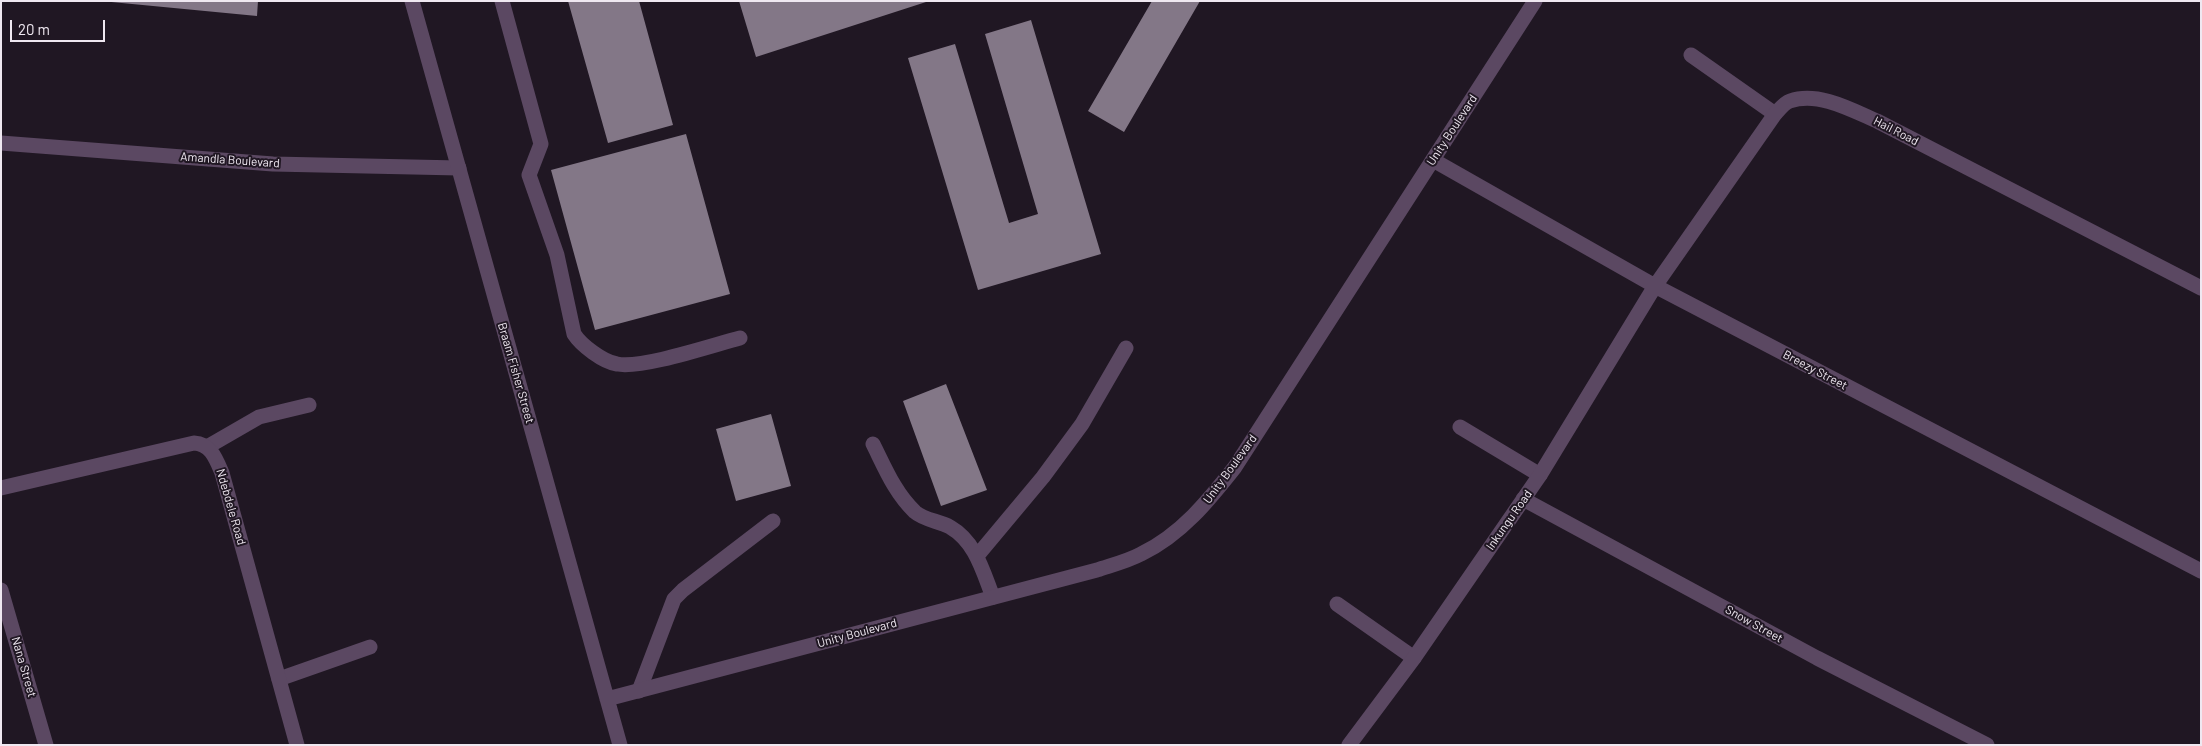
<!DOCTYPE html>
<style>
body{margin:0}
#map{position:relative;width:2202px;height:746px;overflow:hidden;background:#201723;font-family:Barlow,sans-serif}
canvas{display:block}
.frame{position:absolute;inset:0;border:2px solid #efe8f1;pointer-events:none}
.scale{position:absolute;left:10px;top:20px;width:95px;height:22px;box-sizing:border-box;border:2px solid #efe8f1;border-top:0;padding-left:6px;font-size:15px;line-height:18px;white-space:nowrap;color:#efe8f1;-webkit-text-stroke:4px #201723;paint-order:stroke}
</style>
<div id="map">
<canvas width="2202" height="746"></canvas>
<div class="frame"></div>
<div class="scale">20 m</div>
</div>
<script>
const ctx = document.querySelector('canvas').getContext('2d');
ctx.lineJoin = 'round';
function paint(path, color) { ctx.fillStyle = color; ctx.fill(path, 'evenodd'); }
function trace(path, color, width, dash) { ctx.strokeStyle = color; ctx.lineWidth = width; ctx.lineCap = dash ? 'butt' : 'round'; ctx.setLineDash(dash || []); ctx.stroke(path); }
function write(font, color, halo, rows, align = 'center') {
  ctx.font = font + ' Barlow,sans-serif'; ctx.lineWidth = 4; ctx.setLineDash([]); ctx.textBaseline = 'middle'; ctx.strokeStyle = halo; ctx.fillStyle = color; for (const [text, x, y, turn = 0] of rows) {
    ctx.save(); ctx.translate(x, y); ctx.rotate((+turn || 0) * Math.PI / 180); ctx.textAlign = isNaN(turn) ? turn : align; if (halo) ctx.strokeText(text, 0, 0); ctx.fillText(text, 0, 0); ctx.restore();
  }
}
paint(new Path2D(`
 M 101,1 L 258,1 L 257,16 Z
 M 568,1 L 639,1 L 673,125 L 608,143 Z
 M 739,1 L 926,1 L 926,2 L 756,57 Z
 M 1152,1 L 1200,1 L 1124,132 L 1088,111 Z
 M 1031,20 L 1101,254 L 978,290 L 908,58 L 955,44 L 1009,223 L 1038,214 L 985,34 Z
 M 686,134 L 730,294 L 595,330 L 551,170 Z
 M 946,384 L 987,490 L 941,506 L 903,401 Z
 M 771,414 L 791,486 L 736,501 L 716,429 Z`), '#837787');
trace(new Path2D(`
 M 502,1 L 541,144 L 529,175 L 557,255 L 574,334 C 581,345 603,362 617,364 C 642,369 713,345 740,338
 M 1691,55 L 1775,114
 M 1460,427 L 1540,475
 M 873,444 C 885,468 895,493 915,512 C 924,520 939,521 950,527 C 976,542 983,572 993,597
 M 207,447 L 259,417 L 309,405
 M 977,556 L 1043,477 L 1082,424 L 1126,348
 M 1337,604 L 1414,658
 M 279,679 L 370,647
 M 639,691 L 674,599 L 683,590 L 773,521`), '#5b4862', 15);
trace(new Path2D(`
 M 1,143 L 273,164 L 459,168
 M 1433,160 L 1655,286 L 2201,571
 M 1,488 L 194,443 C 211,444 216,459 222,473 L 297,745
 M 1523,499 L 1817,658 L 1987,745
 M 1,590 L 46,745
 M 1349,745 L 1414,658 L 1540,475 L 1655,286 L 1775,114 C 1779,110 1784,103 1790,101 C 1818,91 1852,110 1877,121 L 2201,288`), '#5b4862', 15);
trace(new Path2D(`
 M 412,1 L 620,745
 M 607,699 L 1097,570 C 1112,565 1128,561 1141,554 C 1181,535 1209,500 1235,467 L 1535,1`), '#5b4862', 15);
write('12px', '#efe8f1', '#201723', [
 ["Unity Boulevard",1452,130,-57],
 ["Hail Road",1896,131,27],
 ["Amandla Boulevard",230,160,4],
 ["Breezy Street",1815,370,28],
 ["Braam Fisher Street",516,373,74],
 ["Unity Boulevard",1230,469,-54],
 ["Ndebdele Road",231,507,74],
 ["Inkungu Road",1509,520,-55],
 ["Snow Street",1754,624,29],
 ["Unity Boulevard",857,633,-15],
 ["Nana Street",24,667,74]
]);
</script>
